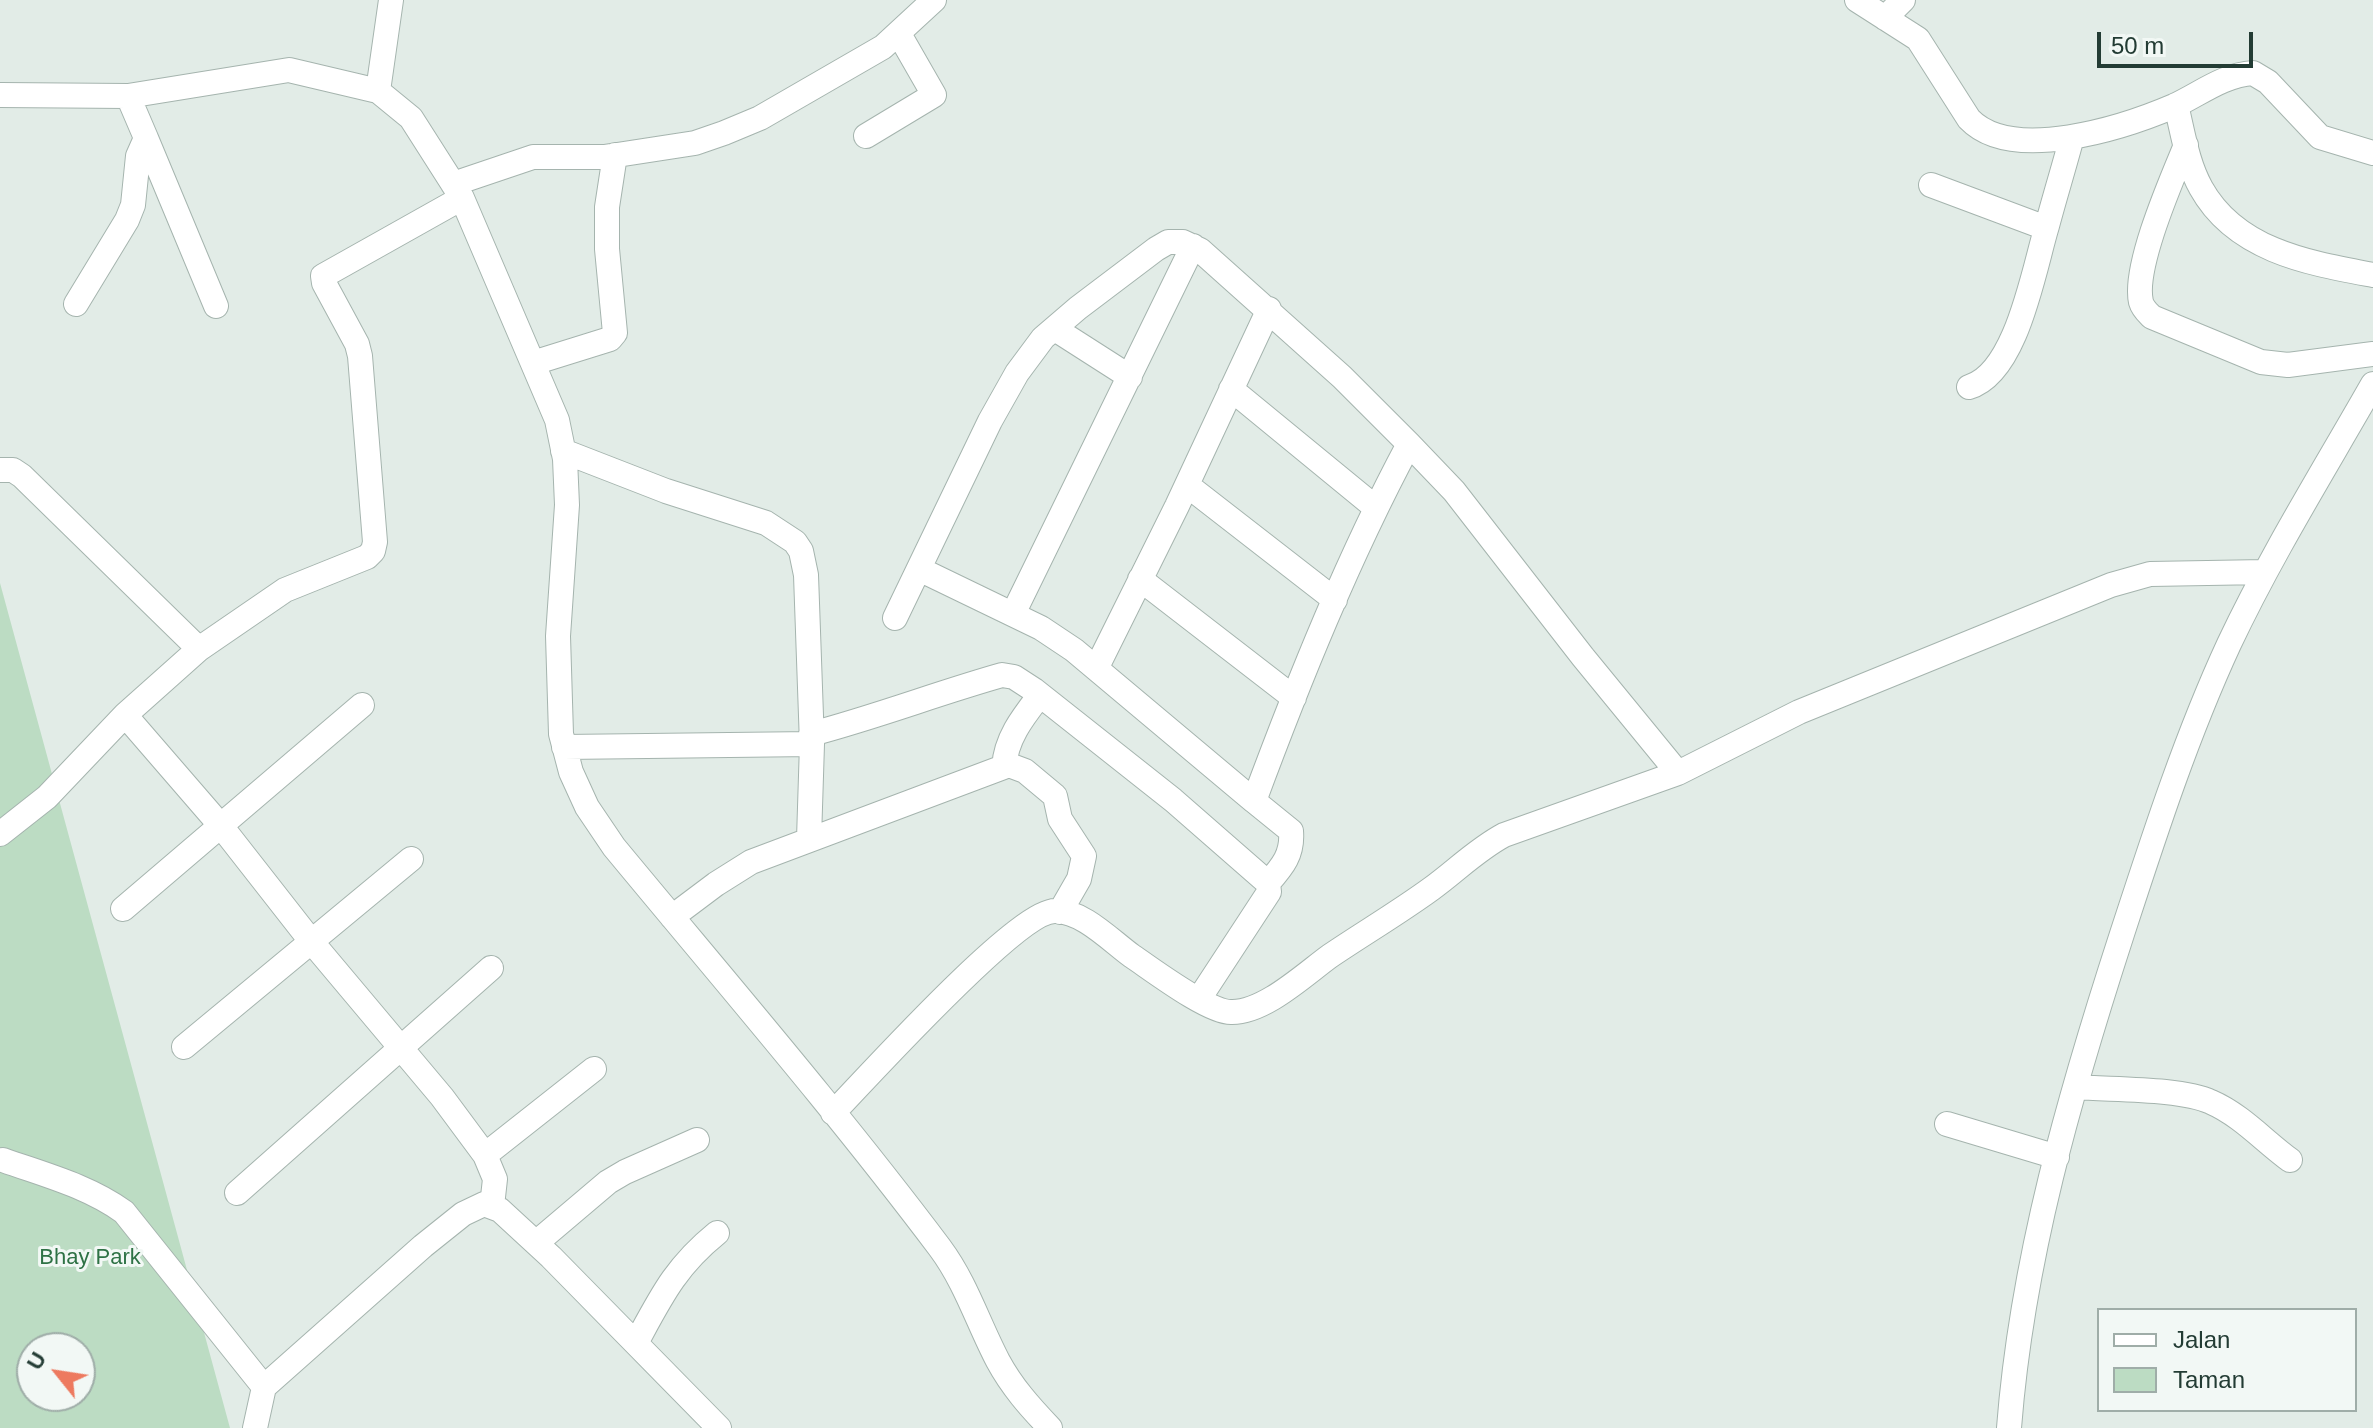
<!DOCTYPE html>
<style>
body{margin:0}
#map{position:relative;width:2373px;height:1428px;overflow:hidden;background:#e2ece7;font-family:Helvetica,sans-serif}
canvas{display:block}
.legend{position:absolute;left:2097px;top:1308px;width:260px;height:104px;box-sizing:border-box;background:#f2f8f5;border:2px solid #9fada8;margin:0;padding:10px 14px;list-style:none;font-size:24px;color:#233c34}
.legend li{display:flex;align-items:center;gap:16px;height:40px}
.legend b{width:40px;border:2px solid #9fada8}
.north{position:absolute;left:16px;top:1332px;width:80px;height:80px;box-sizing:border-box;background:#f2f8f5;border:2px solid #9fada8;border-radius:50%;rotate:300deg;font-size:22px;font-weight:700;line-height:32px;text-align:center;color:#233c34}
.north::after{content:'';display:block;margin:auto;width:28px;height:36px;background:#ed7a5f;clip-path:polygon(50% 0,100% 100%,50% 72%,0 100%)}
.scale{position:absolute;left:2097px;top:32px;width:156px;height:36px;box-sizing:border-box;border:4px solid #233c34;border-top:0;padding-left:10px;font-size:24px;line-height:28px;white-space:nowrap;color:#233c34;-webkit-text-stroke:6px #f2f8f5;paint-order:stroke}
</style>
<div id="map">
<canvas width="2373" height="1428"></canvas>
<ul class="legend">
<li><b style="height:10px;background:#fff"></b>Jalan</li>
<li><b style="height:22px;background:#bcdcc3"></b>Taman</li>
</ul>
<div class="north">U</div>
<div class="scale">50 m</div>
</div>
<script>
const ctx = document.querySelector('canvas').getContext('2d');
ctx.lineJoin = 'round';
function paint(path, color) { ctx.fillStyle = color; ctx.fill(path, 'evenodd'); }
function trace(path, color, width, dash) { ctx.strokeStyle = color; ctx.lineWidth = width; ctx.lineCap = dash ? 'butt' : 'round'; ctx.setLineDash(dash || []); ctx.stroke(path); }
function write(font, color, halo, rows, align = 'center') {
  ctx.font = font + ' Helvetica,sans-serif'; ctx.lineWidth = 6; ctx.setLineDash([]); ctx.textBaseline = 'middle'; ctx.strokeStyle = halo; ctx.fillStyle = color; for (const [text, x, y, turn = 0] of rows) {
    ctx.save(); ctx.translate(x, y); ctx.rotate((+turn || 0) * Math.PI / 180); ctx.textAlign = isNaN(turn) ? turn : align; if (halo) ctx.strokeText(text, 0, 0); ctx.fillText(text, 0, 0); ctx.restore();
  }
}
paint(new Path2D(`
 M 0,583 L 230,1428 L 0,1428 ZM 32,1348 L 80,1348 L 80,1396 L 32,1396 Z`), '#bcdcc3');
const minor = new Path2D(`
 M 1857,0 L 1918,39 L 1969,119 C 2012,164 2125,127 2174,106 C 2200,94 2223,75 2253,73 L 2268,82 L 2320,137 L 2373,153
 M 1885,18 L 1903,0
 M 378,91 L 391,0
 M 0,95 L 128,96 L 289,70 L 378,91 L 411,118 L 462,198 L 557,420 L 565,459 L 567,505 L 558,636 L 561,734 L 571,772 L 587,807 L 614,847 C 724,980 837,1111 940,1248 C 966,1283 978,1323 998,1361 C 1012,1387 1030,1407 1050,1428
 M 2176,105 C 2183,133 2187,163 2201,188 C 2236,251 2309,263 2373,275
 M 866,136 L 934,95 L 899,34
 M 146,138 L 216,306
 M 2186,145 C 2172,179 2133,267 2141,302 C 2143,309 2147,312 2152,317 L 2261,362 L 2288,365 L 2373,354
 M 453,184 L 533,157 L 604,157 L 695,143 L 724,133 L 760,118 L 883,47 L 934,0
 M 1931,185 L 2046,228
 M 76,304 L 127,220 L 133,205 L 138,156 L 146,138 L 128,96
 M 1055,329 L 1130,377
 M 533,363 L 610,339 L 615,333 L 607,249 L 607,207 L 615,155
 M 1969,387 C 2017,373 2034,268 2047,226 C 2055,196 2064,167 2072,137
 M 1231,389 L 1376,508
 M 563,451 L 666,491 L 766,523 L 795,542 L 801,551 L 806,575 L 812,744 L 809,839
 M 0,470 L 13,470 L 22,476 L 199,649
 M 1187,485 L 1335,600
 M 919,569 L 1041,628 L 1074,650 L 1254,801 C 1299,680 1348,558 1409,444
 M 1140,579 L 1294,698
 M 1013,614 L 1193,246
 M 895,618 L 990,421 L 1017,373 L 1043,338 L 1078,308 L 1156,249 L 1168,242 L 1183,242 L 1200,250 L 1342,377 L 1409,444 L 1454,491 L 1583,657 L 1678,773
 M 1097,667 L 1177,506 L 1269,309
 M 125,715 L 199,649 L 285,590 L 367,557 L 373,551 L 375,542 L 360,356 L 357,344 L 324,283 L 323,276 L 462,198
 M 811,734 C 876,717 938,693 1002,675 L 1014,677 L 1034,690 L 1173,800 L 1268,883 L 1269,892 L 1199,999
 M 564,747 L 812,744
 M 1004,767 C 1006,738 1023,717 1040,695
 M 1254,801 L 1291,831 C 1293,854 1283,866 1268,883
 M 0,834 L 47,797 L 125,715 L 221,826 L 311,941 L 442,1097 L 485,1155 L 495,1179 L 492,1206
 M 123,909 L 362,705
 M 672,917 L 716,884 L 751,862 L 1009,765 L 1025,771 L 1055,796 L 1060,819 L 1084,856 L 1079,879 L 1060,912
 M 184,1047 L 411,859
 M 2076,1087 C 2111,1090 2181,1088 2211,1102 C 2241,1115 2264,1141 2290,1160
 M 833,1113 C 866,1079 1017,911 1055,911 C 1083,911 1110,940 1132,956 C 1153,970 1208,1012 1231,1012 C 1264,1013 1305,974 1330,956 C 1364,933 1398,913 1431,889 C 1456,871 1476,850 1504,835 L 1678,773 L 1799,712 L 2111,585 L 2150,574 L 2265,572
 M 1947,1124 L 2057,1157
 M 485,1155 L 594,1069
 M 3,1160 C 45,1175 88,1186 124,1212 L 264,1387
 M 237,1193 L 491,968
 M 536,1243 L 608,1182 L 625,1172 L 697,1140
 M 636,1343 C 661,1297 675,1267 717,1233
 M 255,1428 L 264,1387 L 423,1246 L 463,1214 L 484,1204 L 500,1210 L 551,1257 L 719,1428
 M 2009,1428 C 2022,1259 2070,1094 2122,934 C 2154,836 2186,737 2229,644 C 2271,555 2324,470 2373,384`);
trace(minor, '#a5b4ae', 26);
trace(minor, '#fff', 24);
write('22px', '#2e7245', '#f2f8f5', [
 ["Bhay Park",90,1258]
]);
</script>
